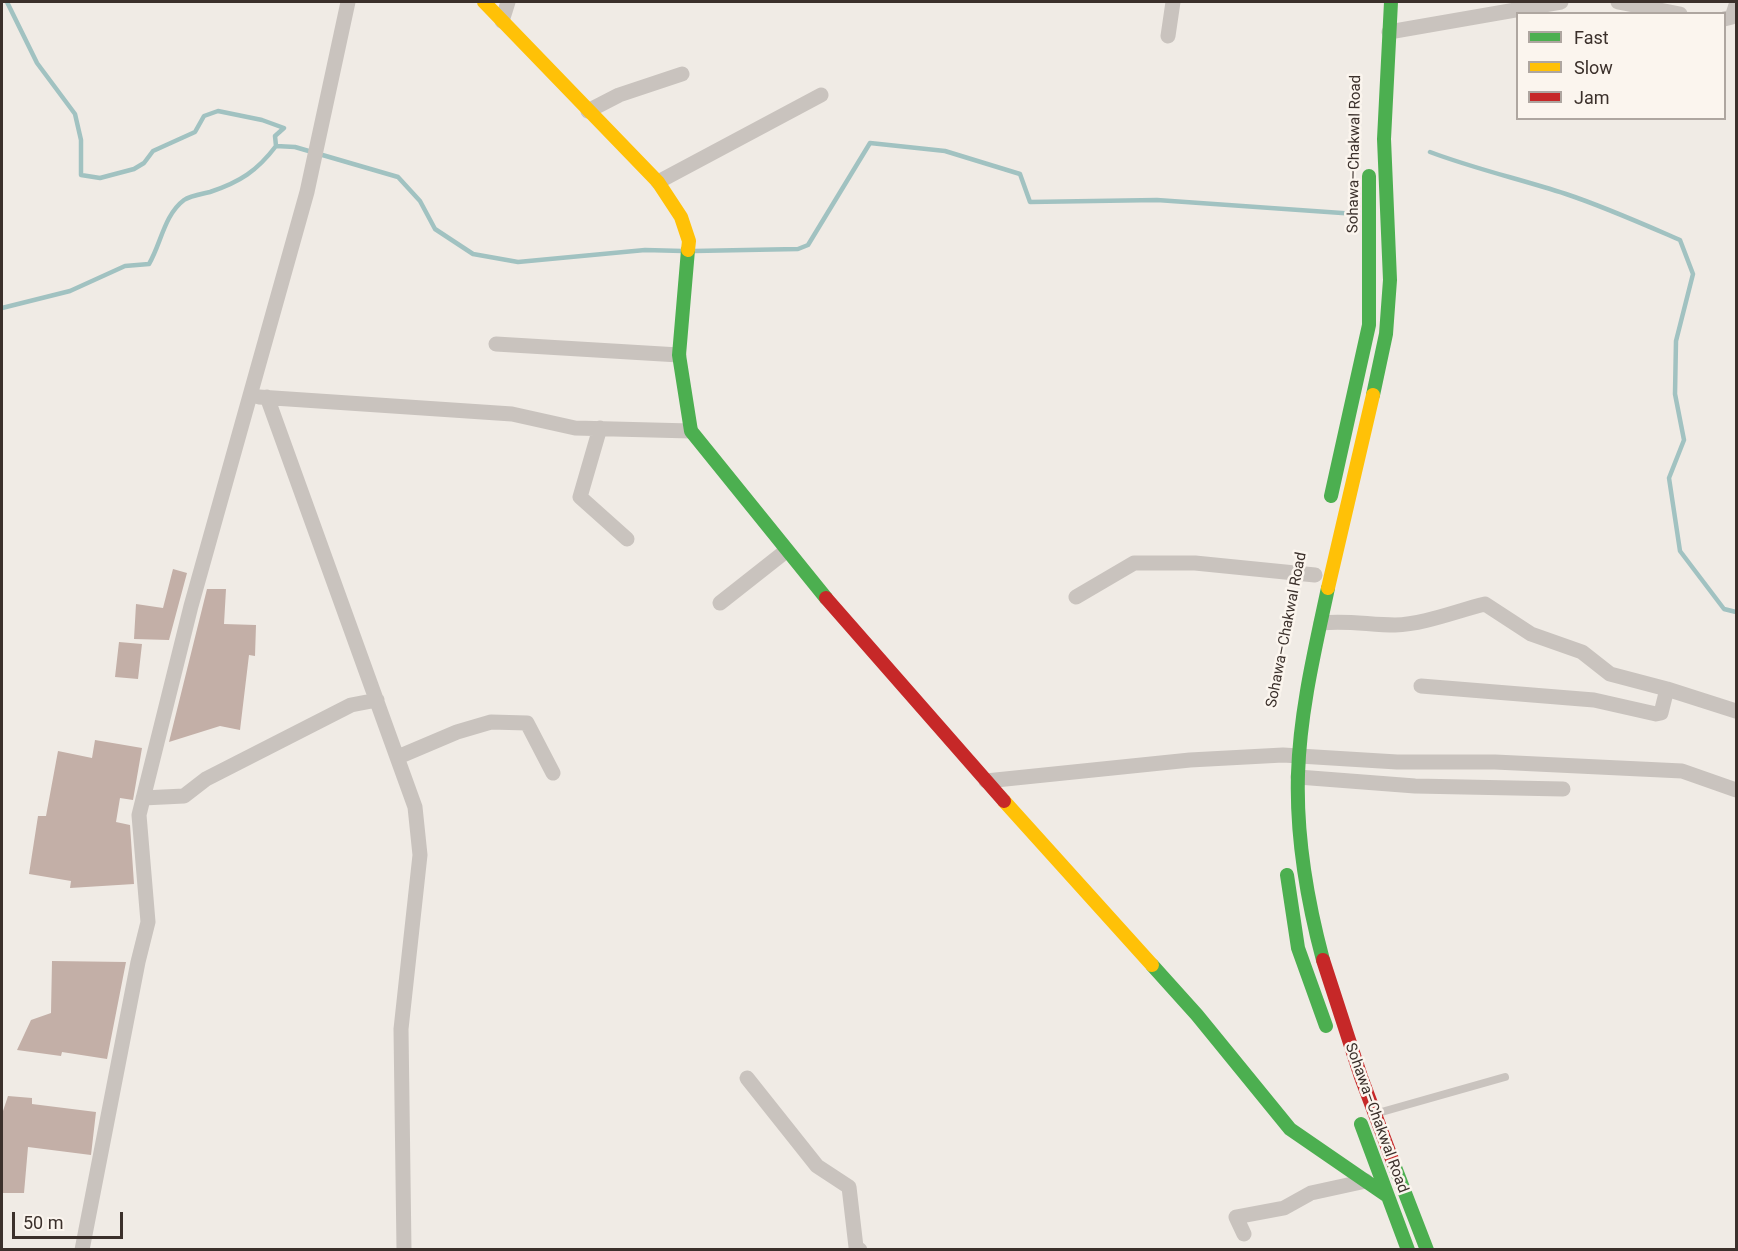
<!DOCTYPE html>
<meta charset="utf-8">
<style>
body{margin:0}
#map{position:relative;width:1738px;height:1251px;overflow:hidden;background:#f0ebe5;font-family:Roboto,sans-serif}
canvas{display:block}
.frame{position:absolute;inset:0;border:3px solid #3b302b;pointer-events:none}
.legend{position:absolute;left:1516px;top:12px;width:210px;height:108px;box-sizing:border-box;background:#fbf5ee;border:2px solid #aea6a0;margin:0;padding:8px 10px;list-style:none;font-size:18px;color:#3b302b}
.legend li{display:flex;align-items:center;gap:12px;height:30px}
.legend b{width:30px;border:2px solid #aea6a0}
.scale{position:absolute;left:12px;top:1212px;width:111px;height:27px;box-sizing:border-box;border:3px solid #3b302b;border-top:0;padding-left:8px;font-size:18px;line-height:21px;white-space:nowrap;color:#3b302b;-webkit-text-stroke:4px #fbf5ee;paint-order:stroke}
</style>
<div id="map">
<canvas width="1738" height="1251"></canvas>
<div class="frame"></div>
<ul class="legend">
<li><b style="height:8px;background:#4caf50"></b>Fast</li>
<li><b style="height:8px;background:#ffc107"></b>Slow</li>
<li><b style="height:8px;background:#c62828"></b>Jam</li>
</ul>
<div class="scale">50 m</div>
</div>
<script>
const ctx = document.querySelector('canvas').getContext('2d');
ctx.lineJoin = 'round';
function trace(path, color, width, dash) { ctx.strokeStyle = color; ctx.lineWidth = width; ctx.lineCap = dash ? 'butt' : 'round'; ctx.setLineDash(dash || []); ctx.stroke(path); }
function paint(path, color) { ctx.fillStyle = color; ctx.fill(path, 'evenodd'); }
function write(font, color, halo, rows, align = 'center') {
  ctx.font = font + ' Roboto,sans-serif'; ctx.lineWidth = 5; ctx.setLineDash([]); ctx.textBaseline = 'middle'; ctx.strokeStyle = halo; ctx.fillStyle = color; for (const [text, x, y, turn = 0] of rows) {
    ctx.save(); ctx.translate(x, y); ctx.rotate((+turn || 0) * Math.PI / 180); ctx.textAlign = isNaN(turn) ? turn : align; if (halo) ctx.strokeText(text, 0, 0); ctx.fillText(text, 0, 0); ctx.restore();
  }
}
trace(new Path2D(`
 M 7,2 L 37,63 L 75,114 L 81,140 L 81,175 L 100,178 L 134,169 L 144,163 L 153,151 L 195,132 L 204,116 L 218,111 L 262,120 L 284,128 L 275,136 L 276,146 L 295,147 L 398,177 L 420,201 L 435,229 L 473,254 L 518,262 L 645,250 L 683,251
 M 1430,152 C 1475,169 1520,179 1566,194 C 1605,207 1643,224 1680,240 L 1693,274 L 1676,341 L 1675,394 L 1684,440 L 1669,478 L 1680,551 L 1724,609 L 1736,612
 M 694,251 L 798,249 L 808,245 L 870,143 L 945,151 L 1020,174 L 1030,202 L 1157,200 L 1356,214
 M 2,308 L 70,291 L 125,266 L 149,264 C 161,244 164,215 184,200 C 190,196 202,194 210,192 C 240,182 257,171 276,146`), '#a1c2c1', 4.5);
paint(new Path2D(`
 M 173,569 L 187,573 L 169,640 L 134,639 L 136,604 L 163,608 Z
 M 207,589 L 226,589 L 224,624 L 256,625 L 255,656 L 249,655 L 240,730 L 220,726 L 169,742 Z
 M 119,642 L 142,644 L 138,679 L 115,677 Z
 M 95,740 L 142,748 L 133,800 L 120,798 L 116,822 L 130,825 L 134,884 L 70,888 L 71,881 L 29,874 L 38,816 L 46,816 L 58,751 L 92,758 Z
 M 52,961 L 126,962 L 107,1059 L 62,1052 L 61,1056 L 17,1050 L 31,1020 L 51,1013 Z
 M 8,1096 L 32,1098 L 32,1104 L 96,1112 L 91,1155 L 28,1147 L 24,1193 L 2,1193 L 2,1114 Z`), '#c3afa7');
trace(new Path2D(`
 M 1378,1113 L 1505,1077`), '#c9c3be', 8);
trace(new Path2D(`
 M 1618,2 L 1680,14
 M 1724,19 L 1732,17 L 1736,5
 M 502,21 L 508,2
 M 1389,32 L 1561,2
 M 1168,36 L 1173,2
 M 588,111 L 619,95 L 682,74
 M 658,182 L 821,95
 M 496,344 L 679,355
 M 259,397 L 512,414 L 575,428 L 691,431
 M 267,397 L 415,807 L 420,855 L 401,1029 L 404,1250
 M 600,428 L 580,497 L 627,539
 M 1076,597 L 1134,563 L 1195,563 L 1315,575
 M 720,603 L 786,551
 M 1321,623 C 1347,620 1370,625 1395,625 C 1425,624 1456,611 1485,604 L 1531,634 L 1582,652 L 1610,674 L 1667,689 L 1736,711
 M 1421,686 L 1594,700 L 1656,714 L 1661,713 L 1667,689
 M 398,757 L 457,732 L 491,722 L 527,723 L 553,773
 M 1298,777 L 1415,786 L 1563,789
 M 986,781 L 1190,760 L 1283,755 L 1397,762 L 1495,762 L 1682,771 L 1736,790
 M 143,798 L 184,796 L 206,779 L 351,705 L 377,700
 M 747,1078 L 817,1166 L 849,1187 L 856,1247 L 860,1250
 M 1244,1234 L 1236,1217 L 1284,1208 L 1311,1193 L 1366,1181
 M 82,1250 L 138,962 L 148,922 L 139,815 L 191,606 L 307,192 L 348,2`), '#c9c3be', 15);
trace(new Path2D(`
 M 688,250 L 679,355 L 691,431 L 826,598
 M 1373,395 L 1386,334 L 1390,280 L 1384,139 L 1391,2
 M 1331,496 L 1369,325 L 1369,176
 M 1287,875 L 1298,948 L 1326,1026
 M 1323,960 C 1307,900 1296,837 1298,774 C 1300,711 1315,649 1328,588
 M 1152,965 L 1197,1015 L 1290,1129 L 1386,1195
 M 1361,1124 L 1408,1250
 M 1393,1162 L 1427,1250`), '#4caf50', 14);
trace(new Path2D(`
 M 484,2 L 658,182 L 681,217 L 689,241 L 688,250
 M 1328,588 L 1373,395
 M 1004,801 L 1152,965`), '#ffc107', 14);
trace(new Path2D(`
 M 826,598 L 1004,801
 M 1323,960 L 1361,1077 L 1393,1162`), '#c62828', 14);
write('15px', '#3b302b', '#fbf5ee', [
 ["Sohawa–Chakwal Road",1355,154,-89],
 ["Sohawa–Chakwal Road",1287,630,-79],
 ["Sohawa–Chakwal Road",1376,1118,70]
]);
</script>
